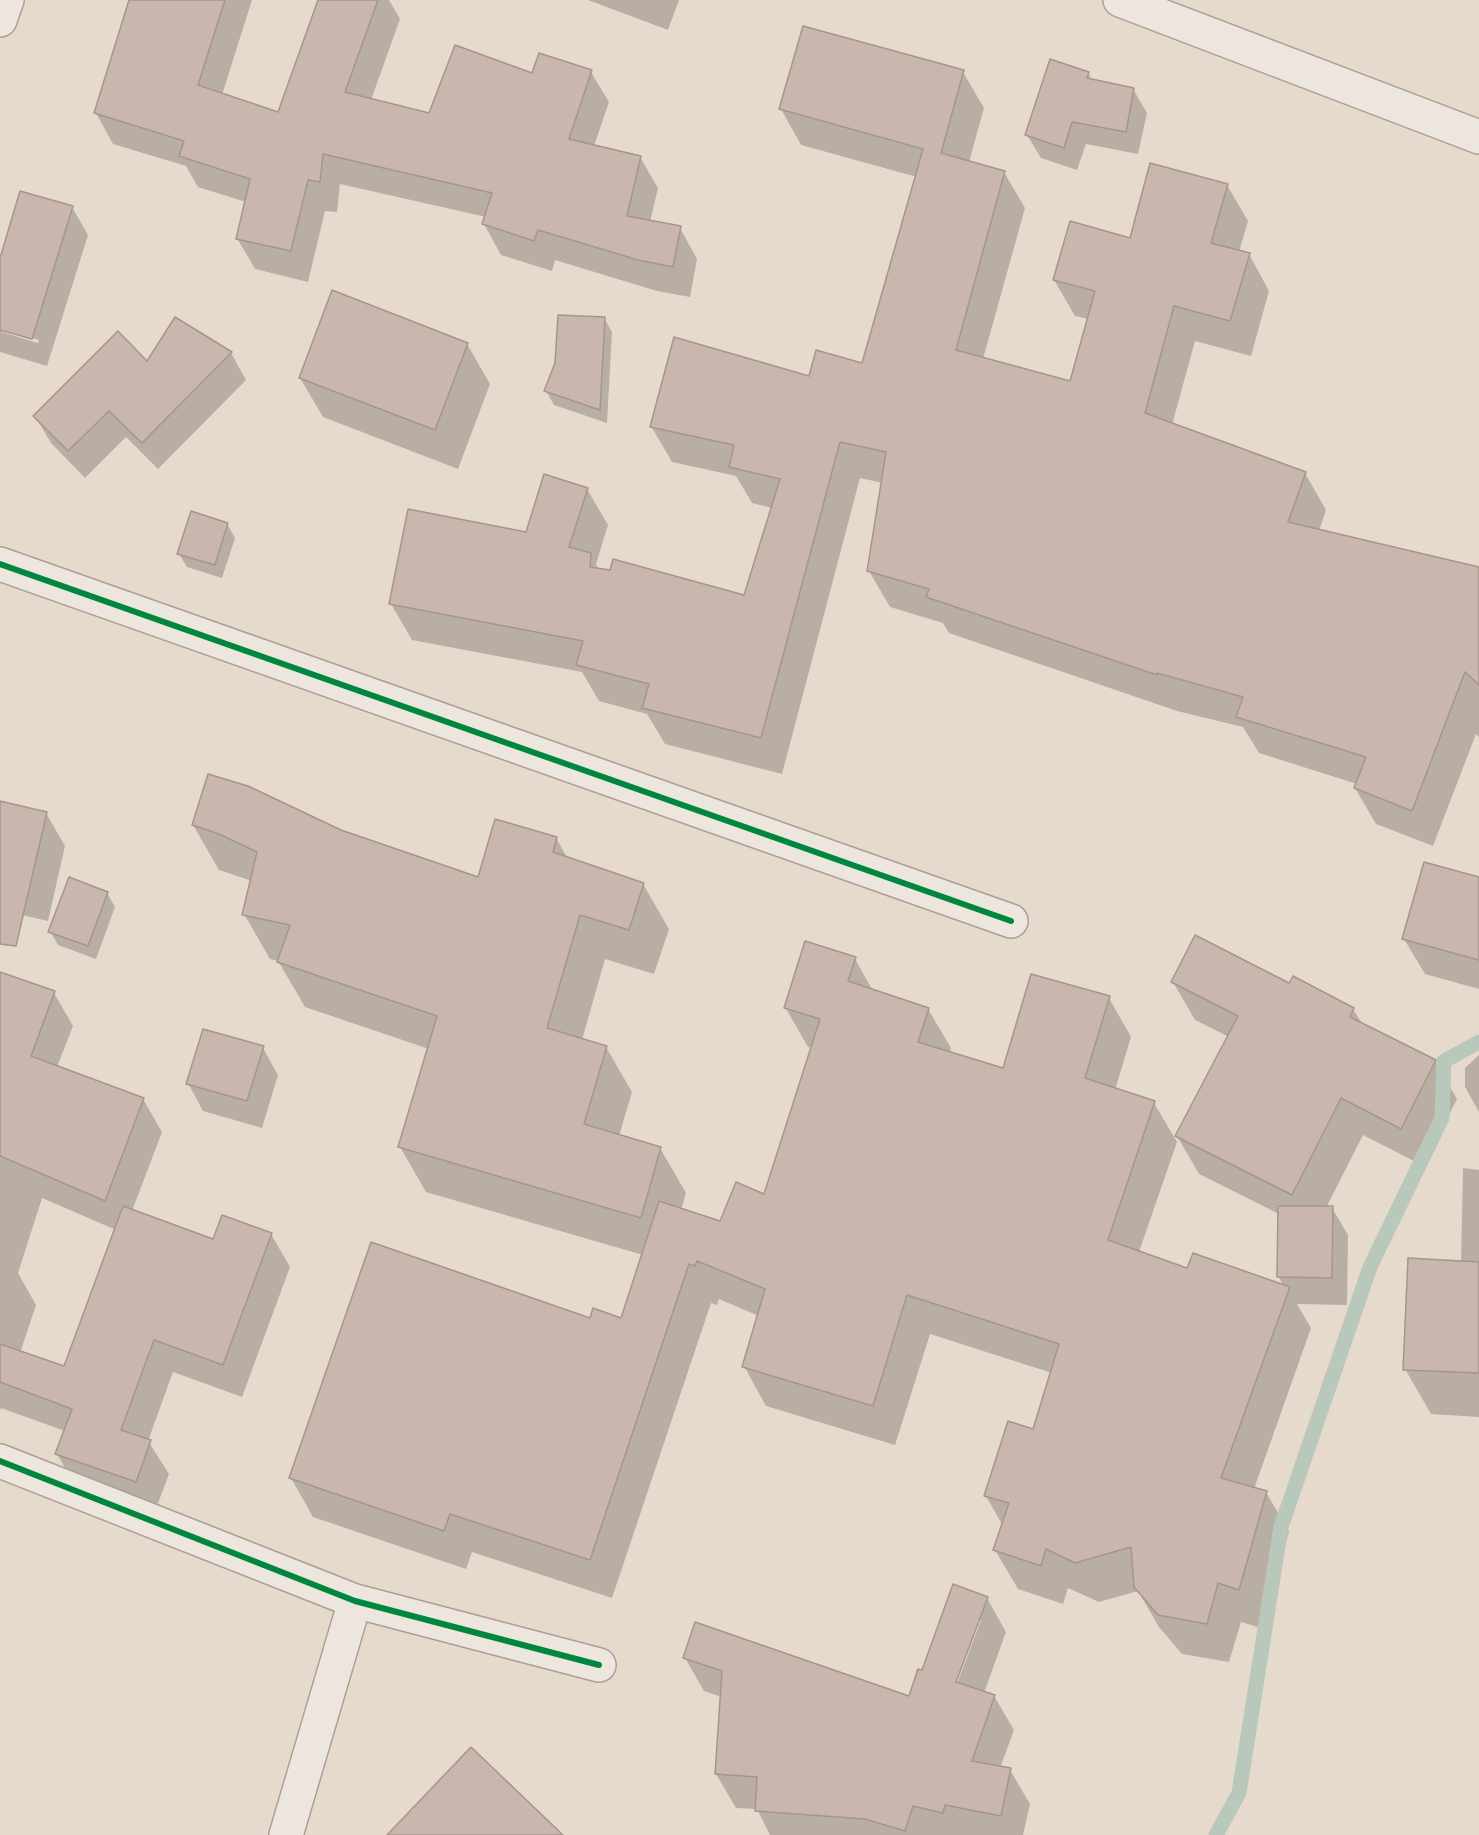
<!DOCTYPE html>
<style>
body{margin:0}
canvas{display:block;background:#e6dacc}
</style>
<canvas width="1479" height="1835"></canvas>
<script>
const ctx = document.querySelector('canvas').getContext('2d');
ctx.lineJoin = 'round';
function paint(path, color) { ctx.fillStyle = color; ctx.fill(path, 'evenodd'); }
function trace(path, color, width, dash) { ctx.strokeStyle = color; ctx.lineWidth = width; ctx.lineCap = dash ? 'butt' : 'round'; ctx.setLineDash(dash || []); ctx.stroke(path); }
paint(new Path2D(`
 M 132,0 L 252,0 L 222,95 L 279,114 L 320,0 L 389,0 L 400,19 L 371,100 L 440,117 L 533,75 L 591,72 L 609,102 L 594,146 L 640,157 L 658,188 L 650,222 L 680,228 L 697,259 L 690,297 L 657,291 L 555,260 L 552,271 L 501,255 L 484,224 L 486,217 L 340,184 L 337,212 L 325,211 L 308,282 L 255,269 L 237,238 L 246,202 L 198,187 L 186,166 L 113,144 L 96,113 Z
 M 588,0 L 679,0 L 668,30 Z
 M 963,72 L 984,108 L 969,162 L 1004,172 L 1025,208 L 983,359 L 1071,383 L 1089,319 L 1075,316 L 1054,280 L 1227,185 L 1248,221 L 1239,252 L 1249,254 L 1269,291 L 1251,356 L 1195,341 L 1172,425 L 1305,473 L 1326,510 L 1319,531 L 1479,569 L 1479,737 L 1476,734 L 1433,846 L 1376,824 L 1355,788 L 1357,784 L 1259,753 L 1243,727 L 1177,711 L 949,633 L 943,623 L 890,607 L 869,571 L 883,483 L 860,478 L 782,774 L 665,744 L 647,714 L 599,701 L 582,672 L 412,640 L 391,604 L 527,533 L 587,489 L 608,525 L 596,564 L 599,570 L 746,597 L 772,508 L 752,503 L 736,476 L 672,462 L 651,426 L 810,378 L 863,365 L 917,177 L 801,145 L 781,109 Z
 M 1088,73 L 1092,80 L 1133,89 L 1147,113 L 1138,154 L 1086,144 L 1077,170 L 1041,158 L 1027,135 Z
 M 72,207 L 88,235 L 47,366 L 0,352 L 0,264 ZM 2,329 L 39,340 L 38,343 L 2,332 Z
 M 604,318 L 612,332 L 607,423 L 554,405 L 546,391 Z
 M 175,319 L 231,353 L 246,380 L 158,469 L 126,437 L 85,478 L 51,443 L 35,416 L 148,363 Z
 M 467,344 L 490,384 L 458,469 L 323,417 L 300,378 Z
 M 227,524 L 235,538 L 222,578 L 187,567 L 179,554 Z
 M 0,803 L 46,813 L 65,846 L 48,921 L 0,910 Z
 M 193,825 L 340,832 L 479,879 L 556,838 L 568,859 L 643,884 L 669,929 L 654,974 L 605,959 L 582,1040 L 606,1047 L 632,1092 L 619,1136 L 660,1148 L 686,1193 L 681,1210 L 721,1223 L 765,1196 L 812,1048 L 808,1047 L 785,1007 L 855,959 L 873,991 L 928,1009 L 951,1048 L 950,1053 L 1004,1070 L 1109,998 L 1131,1037 L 1115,1090 L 1154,1103 L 1177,1142 L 1139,1252 L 1188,1270 L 1284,1287 L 1278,1276 L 1279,1214 L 1199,1174 L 1177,1136 L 1229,1037 L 1195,1020 L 1173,982 L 1290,985 L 1353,1009 L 1363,1025 L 1435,1061 L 1457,1099 L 1426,1160 L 1412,1160 L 1363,1135 L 1326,1208 L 1332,1208 L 1348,1235 L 1347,1305 L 1297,1304 L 1311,1328 L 1254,1489 L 1266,1492 L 1289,1532 L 1261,1628 L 1241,1622 L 1229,1662 L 1182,1654 L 1159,1627 L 1138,1591 L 1099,1602 L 1068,1588 L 1063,1604 L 1018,1589 L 995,1550 L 1003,1526 L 986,1496 L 1034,1431 L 1052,1373 L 930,1334 L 895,1445 L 766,1406 L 744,1366 L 759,1316 L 719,1299 L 717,1305 L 711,1303 L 612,1598 L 472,1552 L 466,1569 L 313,1517 L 291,1478 L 591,1320 L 622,1320 L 643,1255 L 426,1192 L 400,1147 L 429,1049 L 305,1007 L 278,961 L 270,959 L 244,914 L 252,881 L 219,870 Z
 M 1479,879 L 1479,989 L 1425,974 L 1404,939 Z
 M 107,893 L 115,907 L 96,959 L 58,945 L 50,931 Z
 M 0,973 L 54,993 L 73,1026 L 57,1067 L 143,1099 L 162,1132 L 132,1211 L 214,1241 L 271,1234 L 290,1267 L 242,1397 L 173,1372 L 148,1441 L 169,1474 L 154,1514 L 76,1487 L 57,1454 L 65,1431 L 1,1408 L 0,1411 ZM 42,1198 L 116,1230 L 65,1368 L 20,1353 L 36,1305 L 18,1273 Z
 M 263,1048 L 278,1075 L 262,1128 L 203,1111 L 188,1083 Z
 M 1479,1055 L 1479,1112 L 1465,1087 L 1465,1068 Z
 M 1463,1168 L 1479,1170 L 1479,1417 L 1431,1414 L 1405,1369 L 1461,1263 Z
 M 987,1598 L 1006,1632 L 984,1693 L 994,1696 L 1014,1730 L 1000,1768 L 1010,1770 L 1030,1804 L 1023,1835 L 770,1835 L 757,1809 L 736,1808 L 716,1774 L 722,1697 L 704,1691 L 685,1658 L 910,1698 L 916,1680 L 916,1670 L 922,1672 ZM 978,1620 L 981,1620 L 955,1689 L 952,1688 Z`), '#0003');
trace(new Path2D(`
 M 1216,1835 L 1239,1793 L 1281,1527 L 1370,1267 L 1442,1118 L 1444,1061 L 1479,1042`), '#b8c9bc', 15);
const building = new Path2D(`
 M 129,0 L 225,0 L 198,85 L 278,112 L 318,0 L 378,0 L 345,92 L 429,113 L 455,45 L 532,73 L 539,53 L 592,70 L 569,139 L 641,156 L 627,216 L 681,226 L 673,267 L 638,260 L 538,230 L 534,241 L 482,224 L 492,193 L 323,154 L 320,182 L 308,180 L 291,251 L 236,239 L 250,179 L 179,156 L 184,141 L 94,113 Z
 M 803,26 L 964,70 L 941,153 L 1005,171 L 956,350 L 1070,381 L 1095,291 L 1053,280 L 1070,221 L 1130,238 L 1150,163 L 1228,184 L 1211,243 L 1250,253 L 1230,321 L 1174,306 L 1145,413 L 1306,472 L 1288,522 L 1479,567 L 1479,685 L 1465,672 L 1412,811 L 1354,788 L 1366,757 L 1236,717 L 1243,697 L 1157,673 L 1157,675 L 926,597 L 929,589 L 867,571 L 886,452 L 840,442 L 761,738 L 642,708 L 649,684 L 576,665 L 583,641 L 389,604 L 408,509 L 526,532 L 544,474 L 588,488 L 569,547 L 591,553 L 590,567 L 610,570 L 613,559 L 744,595 L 780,479 L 729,467 L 734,445 L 650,427 L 674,337 L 809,376 L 816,350 L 862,363 L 923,149 L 779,109 Z
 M 1050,59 L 1089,72 L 1087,78 L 1134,88 L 1126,132 L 1072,122 L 1064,148 L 1025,135 Z
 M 20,191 L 73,206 L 32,339 L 0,330 L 0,258 Z
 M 332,290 L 468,343 L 435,430 L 299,378 Z
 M 558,315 L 605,317 L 600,410 L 544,391 L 555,363 Z
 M 175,317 L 232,352 L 142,443 L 109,411 L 68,451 L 33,416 L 118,331 L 147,361 Z
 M 191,511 L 228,523 L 215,565 L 177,554 Z
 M 208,774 L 248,786 L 341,830 L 478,877 L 495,819 L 557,837 L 553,852 L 644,883 L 629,930 L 580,915 L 547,1028 L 607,1046 L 584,1124 L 661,1147 L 641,1218 L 398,1147 L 437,1016 L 277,962 L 290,925 L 242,915 L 257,852 L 219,834 L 192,825 Z
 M 0,801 L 47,812 L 16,946 L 0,944 Z
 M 1424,862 L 1479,877 L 1479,960 L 1402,939 Z
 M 69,877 L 108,892 L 88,946 L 48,932 Z
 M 1195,935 L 1289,983 L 1293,976 L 1354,1008 L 1350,1017 L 1436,1060 L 1401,1129 L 1341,1098 L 1292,1195 L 1175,1136 L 1238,1016 L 1171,982 Z
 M 805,941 L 856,957 L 848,981 L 929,1008 L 918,1042 L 1003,1068 L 1031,974 L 1110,996 L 1085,1078 L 1155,1101 L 1108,1240 L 1187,1268 L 1193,1253 L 1290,1287 L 1221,1478 L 1267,1491 L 1239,1590 L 1218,1583 L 1207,1624 L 1158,1615 L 1134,1587 L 1131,1547 L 1075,1563 L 1046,1549 L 1041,1566 L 993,1550 L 1009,1503 L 984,1496 L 1008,1421 L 1033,1429 L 1059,1344 L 907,1295 L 873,1406 L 742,1367 L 765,1289 L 697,1261 L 695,1266 L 689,1264 L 590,1560 L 450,1514 L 444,1531 L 289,1478 L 371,1242 L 590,1318 L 593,1308 L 621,1318 L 659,1201 L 720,1221 L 736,1182 L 764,1194 L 820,1019 L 784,1008 Z
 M 0,972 L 55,991 L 31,1056 L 144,1098 L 105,1201 L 0,1156 Z
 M 203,1029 L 264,1046 L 247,1101 L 186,1084 Z
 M 123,1206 L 213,1239 L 222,1215 L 272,1233 L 223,1365 L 154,1340 L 121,1430 L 151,1440 L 136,1482 L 55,1454 L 72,1409 L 0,1382 L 0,1344 L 64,1366 Z
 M 1278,1206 L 1333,1206 L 1332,1278 L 1277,1277 Z
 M 1408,1258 L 1479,1262 L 1479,1373 L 1403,1370 Z
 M 953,1584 L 988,1597 L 956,1682 L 995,1695 L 972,1761 L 1011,1768 L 1001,1816 L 945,1805 L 943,1813 L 913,1806 L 905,1831 L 865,1819 L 755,1811 L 757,1777 L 715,1774 L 722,1671 L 683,1658 L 695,1622 L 909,1696 L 918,1669 L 922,1670 Z
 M 471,1747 L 563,1835 L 387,1835 Z`);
paint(building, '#c9b7ad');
trace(building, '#a6958b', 1.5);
const minor = new Path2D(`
 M 1120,0 L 1479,137
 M 0,20 L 7,0
 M 0,564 L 1011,921
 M 0,1461 L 355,1601 L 599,1665
 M 286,1835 L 355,1601`);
trace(minor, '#ab9f95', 36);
trace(minor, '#ede6de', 33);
trace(new Path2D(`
 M 0,564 L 1011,921
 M 0,1461 L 355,1601 L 599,1665`), '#00873e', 6);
</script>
